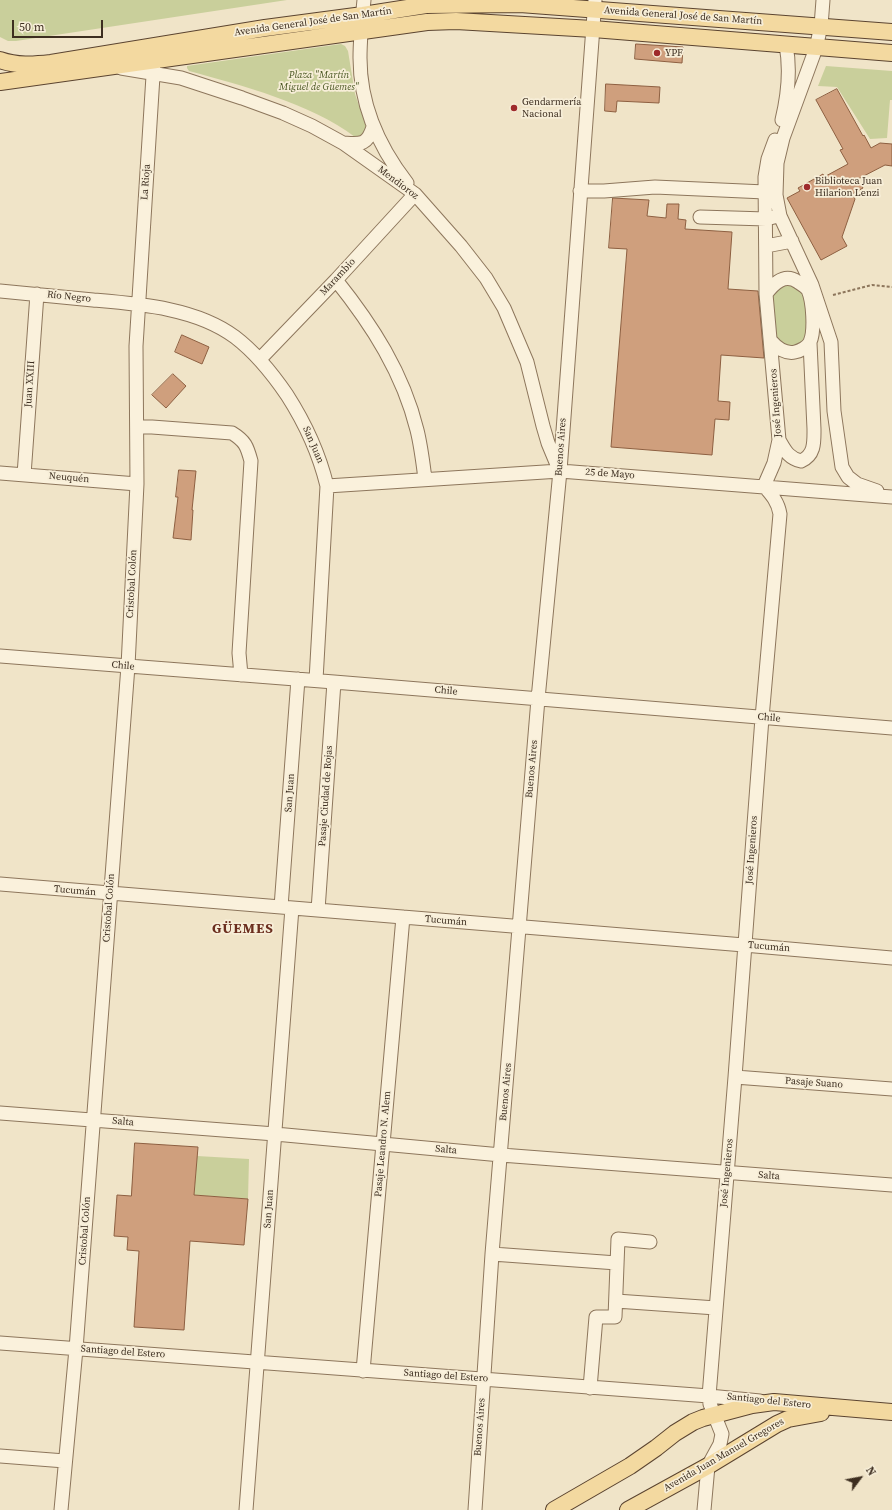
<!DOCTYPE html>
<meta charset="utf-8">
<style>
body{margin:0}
#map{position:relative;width:892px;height:1510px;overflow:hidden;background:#f0e4c8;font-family:"Source Serif 4",serif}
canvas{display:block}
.north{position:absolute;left:840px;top:1458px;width:40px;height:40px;-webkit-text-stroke:3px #f7eed8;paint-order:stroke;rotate:58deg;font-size:11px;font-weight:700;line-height:16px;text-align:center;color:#3d2e20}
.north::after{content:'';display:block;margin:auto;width:14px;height:18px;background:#3d2e20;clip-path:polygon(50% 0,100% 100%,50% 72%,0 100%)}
.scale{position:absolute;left:12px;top:20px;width:91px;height:18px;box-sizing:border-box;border:2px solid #3d2e20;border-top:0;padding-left:5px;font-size:12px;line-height:14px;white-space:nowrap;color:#3d2e20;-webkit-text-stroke:3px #f7eed8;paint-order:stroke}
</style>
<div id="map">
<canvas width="892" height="1510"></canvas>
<div class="north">N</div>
<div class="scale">50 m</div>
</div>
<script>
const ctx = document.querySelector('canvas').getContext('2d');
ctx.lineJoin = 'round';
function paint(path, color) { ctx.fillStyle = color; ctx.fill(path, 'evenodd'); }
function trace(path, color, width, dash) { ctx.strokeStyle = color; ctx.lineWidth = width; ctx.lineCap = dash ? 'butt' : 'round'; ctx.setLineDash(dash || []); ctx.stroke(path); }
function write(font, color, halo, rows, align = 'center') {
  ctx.font = font + ' "Source Serif 4",serif'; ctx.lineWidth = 3.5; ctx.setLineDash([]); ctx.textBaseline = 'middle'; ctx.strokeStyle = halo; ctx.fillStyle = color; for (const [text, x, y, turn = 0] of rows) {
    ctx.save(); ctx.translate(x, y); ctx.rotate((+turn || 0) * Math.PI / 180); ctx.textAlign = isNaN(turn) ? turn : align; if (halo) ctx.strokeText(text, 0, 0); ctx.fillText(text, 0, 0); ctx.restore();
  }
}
paint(new Path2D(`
 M 0,0 L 287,0 L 16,41 L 8,41 L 0,37 Z
 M 341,44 L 345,46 L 348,51 L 355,94 L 366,126 L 365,132 L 361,137 L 355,137 C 310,103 243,86 189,71 L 187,68 L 187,66 Z
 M 826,66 L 892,71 L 892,100 L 890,100 L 887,138 L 870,139 L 837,87 L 818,86 Z
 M 790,284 C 795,287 800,289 803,294 C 810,304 807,327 807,339 L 798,347 L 785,346 L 776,338 L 772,294 L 781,285 Z
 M 197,1156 L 249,1159 L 248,1199 L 194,1195 Z`), '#c9cf9b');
const building = new Path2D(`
 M 636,44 L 683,47 L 682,63 L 635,59 Z
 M 606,84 L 660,87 L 659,103 L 617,101 L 616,112 L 605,111 Z
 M 837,89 L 863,136 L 864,135 L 871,148 L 880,143 L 892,144 L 892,166 L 885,165 L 858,179 L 863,188 L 852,194 L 855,199 L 842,237 L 847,246 L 821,260 L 787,198 L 800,191 L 798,188 L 823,174 L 824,177 L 848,164 L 840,150 L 843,149 L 816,100 Z
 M 613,198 L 649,200 L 647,216 L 666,218 L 667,204 L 679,204 L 678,219 L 686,220 L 685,229 L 732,232 L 728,289 L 758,291 L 764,358 L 721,355 L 718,401 L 730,402 L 729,420 L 715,419 L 712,455 L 611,447 L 627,249 L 609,248 Z
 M 182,335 L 209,347 L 202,364 L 175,352 Z
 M 173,374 L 186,386 L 166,408 L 152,395 Z
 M 179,470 L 196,471 L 192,510 L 193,510 L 191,540 L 173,538 L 178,497 L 176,497 Z
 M 135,1143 L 198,1147 L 194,1195 L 248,1199 L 244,1245 L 190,1241 L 184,1330 L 134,1327 L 139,1251 L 127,1250 L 128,1237 L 114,1236 L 117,1195 L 131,1196 Z`);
paint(building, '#cf9f7d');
trace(building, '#8d5f41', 1);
const minor = new Path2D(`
 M 364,0 C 362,19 360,39 360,58 C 360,105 379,147 407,183
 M 823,0 L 821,26 L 816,48 L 783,138 L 777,163 L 776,195 L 780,216 L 812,285 L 831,342 L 834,411 L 842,467 L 848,477 L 857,484 L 877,491
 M 121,68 L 181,78 L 242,98 L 283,113 L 312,126 L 343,143 L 415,194 L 461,246 L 486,278 L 504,308 L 527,362 L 543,426 L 548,443 L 558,467
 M 782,120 C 788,95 791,71 786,45
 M 343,143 C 360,144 367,146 373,127
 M 580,191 L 604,191 L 655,187 L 765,192
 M 700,217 L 766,219 L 774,217
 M 766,246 L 792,241
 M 336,280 C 372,325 403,373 417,430 C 421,446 423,463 425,479
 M 0,291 C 31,294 62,297 93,300 C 140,304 196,308 235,337 C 256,353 272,373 287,395 C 305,423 319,453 327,486 L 316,680
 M 766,294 C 774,283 785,273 798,282 C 801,284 806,287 808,290 C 813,301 815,331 810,342 C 808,347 800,351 795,352 C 786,354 777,348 771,341
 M 260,359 L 336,280 L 415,194
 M 138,427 L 152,427 L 232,433 C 245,441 247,446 251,461 L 239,653 L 241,675
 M 779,440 C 785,450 788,458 801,461 C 815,455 814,442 814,429 L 810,343
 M 0,473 L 137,484
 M 24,475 L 37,294
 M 327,486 L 560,471 L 892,497
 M 764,486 L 774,463 L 779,440 L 766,294 L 765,177 L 768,159 L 775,140
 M 0,656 L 334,682 L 892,728
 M 0,884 L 744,945 L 892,958
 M 281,907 L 298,679
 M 318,910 L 334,682
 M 735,1077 L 892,1089
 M 0,1113 L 275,1134 L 501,1155 L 892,1185
 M 492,1254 L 617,1263
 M 616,1301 L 716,1308
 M 0,1343 L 709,1396 L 760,1401
 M 363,1371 L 403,917
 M 590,1388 L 596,1317 L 615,1317 L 618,1239 L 650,1242
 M 0,1456 L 65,1461
 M 61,1510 L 76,1349 L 128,666 L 137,484 L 136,346 L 154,60
 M 246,1510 L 292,908
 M 475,1510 L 492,1254 L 538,699 L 560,471 L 595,0
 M 704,1510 L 708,1466 L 720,1444 L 722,1434 L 710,1404 L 709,1396 L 735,1077 L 762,718 L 780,514 C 778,502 772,495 764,486`);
const major = new Path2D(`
 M 0,60 C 17,66 33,65 51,63 L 265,28 L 363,15 L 426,5 L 520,4 L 892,32
 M 0,82 L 427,22 L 456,21 L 593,29 L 892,53
 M 554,1510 L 630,1466 L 656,1448 L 675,1433 L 693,1422 L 703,1418 L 752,1405 L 774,1402 L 892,1412
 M 628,1510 L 708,1466 L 777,1424 L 788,1419 L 821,1413`);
trace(minor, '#8d765c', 15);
trace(major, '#5b4430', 18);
trace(new Path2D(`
 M 833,295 L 872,285 L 892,287`), '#8d765c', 2, [3, 2]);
trace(minor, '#faf1dc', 13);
trace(major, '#f3d9a0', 16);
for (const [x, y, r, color] of [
 [657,53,4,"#9e2a2b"],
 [514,108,4,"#9e2a2b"],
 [807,187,4,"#9e2a2b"]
]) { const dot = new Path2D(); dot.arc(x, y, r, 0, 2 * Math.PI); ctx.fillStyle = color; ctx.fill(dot); trace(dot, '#f7eed8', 1.5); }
write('10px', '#3d2e20', '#f7eed8', [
 ["Avenida General José de San Martín",683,16,4],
 ["Avenida General José de San Martín",313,22,-8],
 ["La Rioja",146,182,-86],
 ["Mendioroz",398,183,37],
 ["Marambio",338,277,-47],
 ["Río Negro",69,297,6],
 ["Juan XXIII",30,384,-86],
 ["José Ingenieros",776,403,-94],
 ["San Juan",313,445,67],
 ["Buenos Aires",561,447,-86],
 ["25 de Mayo",610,474,4],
 ["Neuquén",69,478,5],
 ["Cristobal Colón",132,584,-87],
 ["Chile",123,666,5],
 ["Chile",446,691,5],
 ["Chile",769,718,5],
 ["Buenos Aires",532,769,-85],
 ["San Juan",290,793,-86],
 ["Pasaje Ciudad de Rojas",326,796,-86],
 ["José Ingenieros",752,850,-86],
 ["Tucumán",75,891,5],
 ["Cristobal Colón",109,908,-86],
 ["Tucumán",446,921,5],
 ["Tucumán",769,947,5],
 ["Pasaje Suano",814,1083,4],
 ["Buenos Aires",506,1092,-85],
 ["Salta",123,1122,5],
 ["Pasaje Leandro N. Alem",383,1144,-85],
 ["Salta",446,1150,5],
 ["José Ingenieros",727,1173,-85],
 ["Salta",769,1176,4],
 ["San Juan",269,1209,-86],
 ["Cristobal Colón",85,1231,-86],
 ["Santiago del Estero",123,1352,4],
 ["Santiago del Estero",446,1376,4],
 ["Santiago del Estero",769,1401,6],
 ["Buenos Aires",480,1427,-86],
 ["Avenida Juan Manuel Gregores",724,1455,-30]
]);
write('10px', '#3d2e20', '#f7eed8', [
 ["YPF",665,53],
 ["Gendarmería",522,102],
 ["Nacional",522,114],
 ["Biblioteca Juan",815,181],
 ["Hilarion Lenzi",815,193]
], 'left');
write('italic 10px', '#4d5a26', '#f7eed8', [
 ["Plaza \"Martín",319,75],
 ["Miguel de Güemes\"",319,87]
]);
ctx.letterSpacing = '1px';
write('bold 14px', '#6b2e1e', '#f7eed8', [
 ["GÜEMES",243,929]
]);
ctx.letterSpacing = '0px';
</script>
